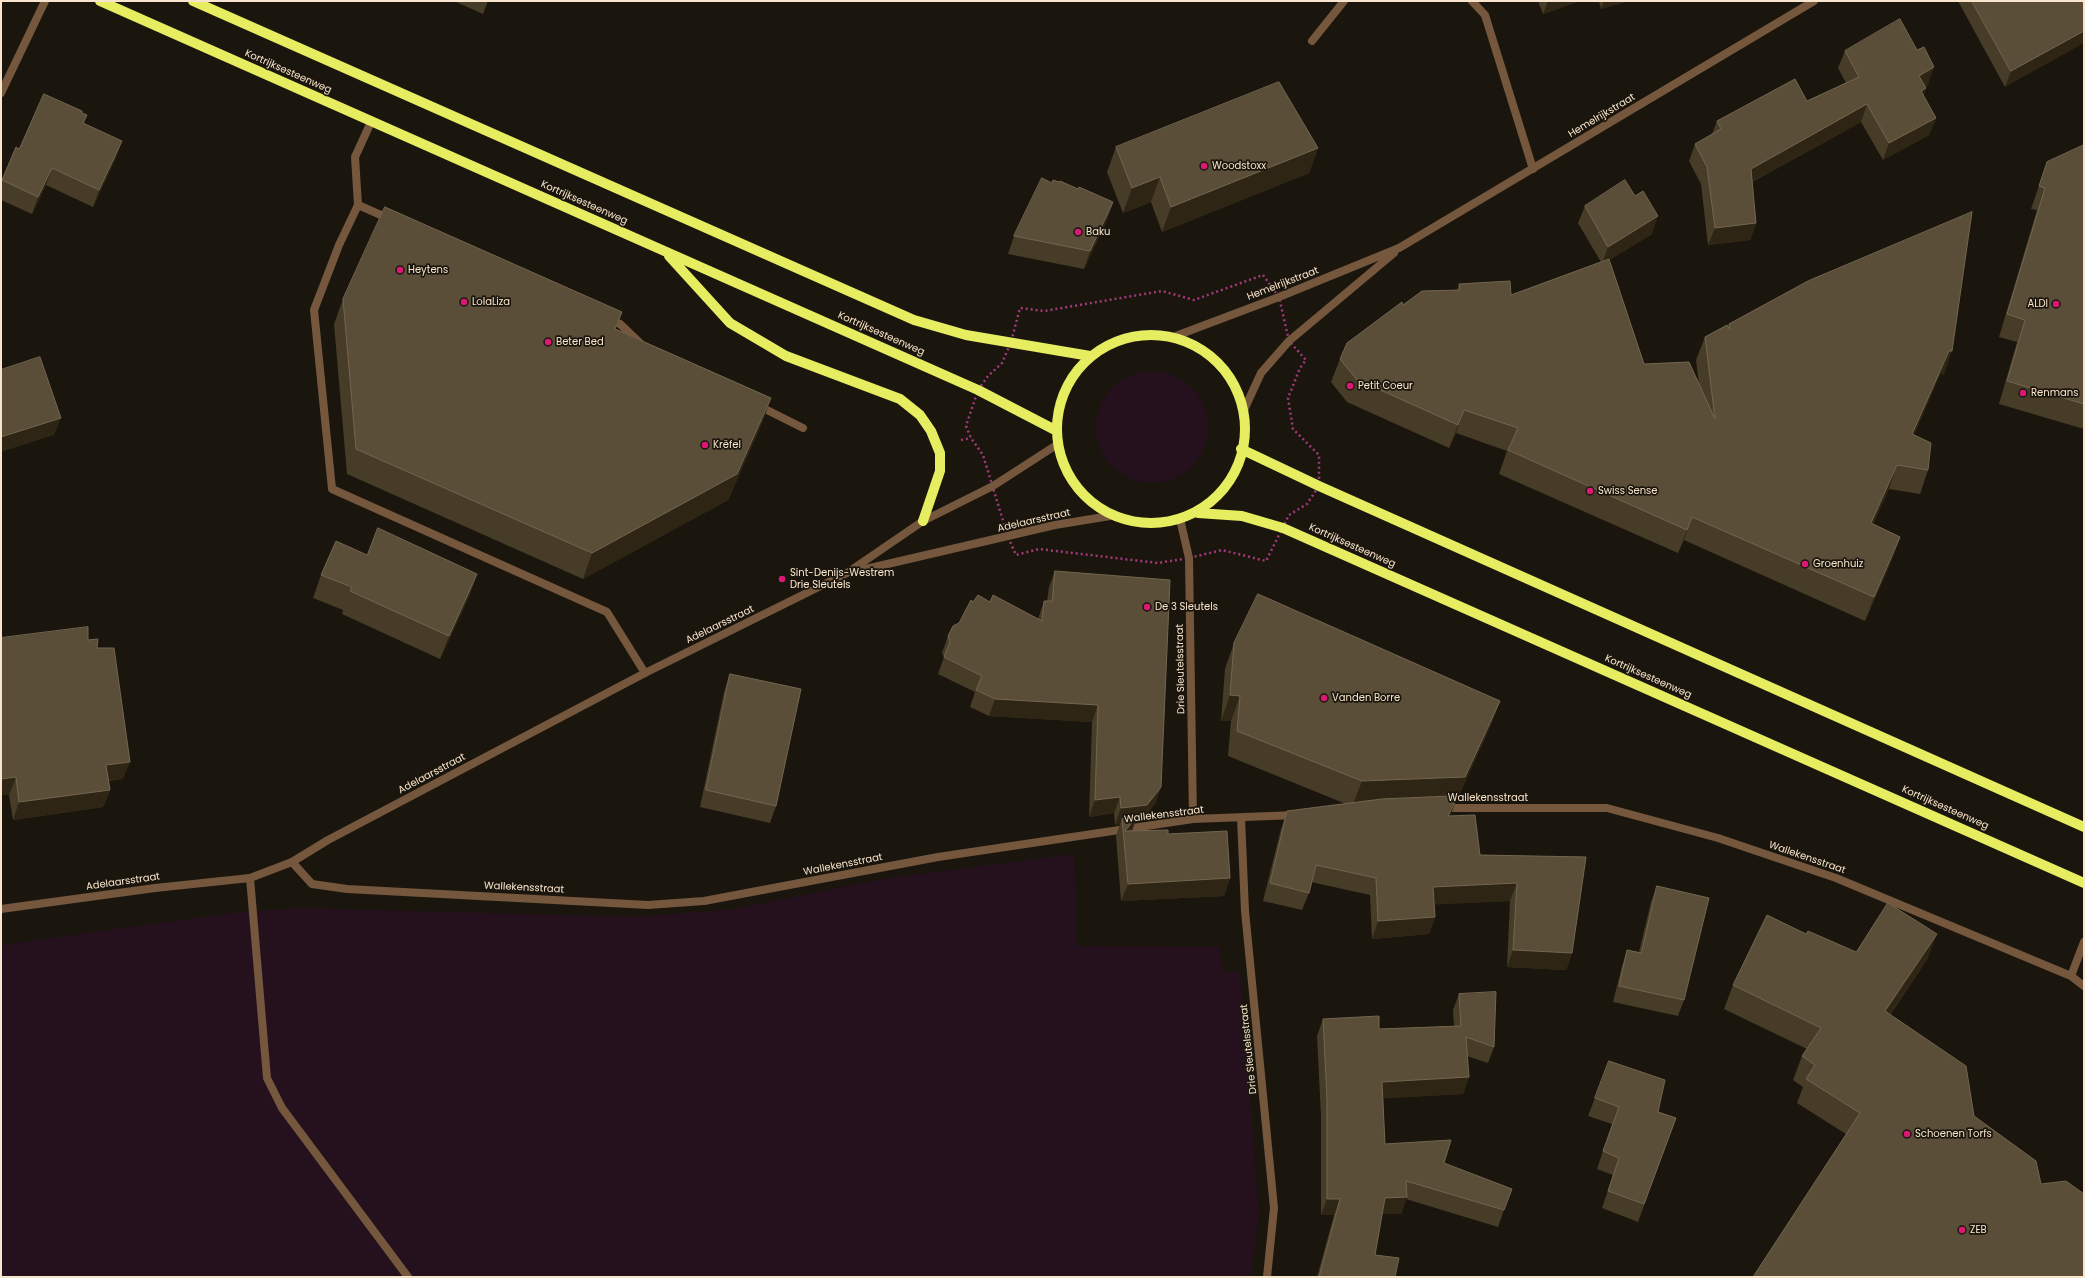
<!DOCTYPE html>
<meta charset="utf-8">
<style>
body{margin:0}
#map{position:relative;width:2085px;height:1278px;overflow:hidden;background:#1b160d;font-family:Poppins,sans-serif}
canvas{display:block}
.frame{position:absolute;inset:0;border:2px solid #f9e5cd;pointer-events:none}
</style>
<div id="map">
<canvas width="2085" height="1278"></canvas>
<div class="frame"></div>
</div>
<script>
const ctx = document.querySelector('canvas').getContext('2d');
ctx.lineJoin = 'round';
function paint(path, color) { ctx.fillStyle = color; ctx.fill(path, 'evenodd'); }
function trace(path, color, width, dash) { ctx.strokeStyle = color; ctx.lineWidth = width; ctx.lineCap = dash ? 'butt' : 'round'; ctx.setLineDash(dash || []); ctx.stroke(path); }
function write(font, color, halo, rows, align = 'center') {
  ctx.font = font + ' Poppins,sans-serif'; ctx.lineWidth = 3.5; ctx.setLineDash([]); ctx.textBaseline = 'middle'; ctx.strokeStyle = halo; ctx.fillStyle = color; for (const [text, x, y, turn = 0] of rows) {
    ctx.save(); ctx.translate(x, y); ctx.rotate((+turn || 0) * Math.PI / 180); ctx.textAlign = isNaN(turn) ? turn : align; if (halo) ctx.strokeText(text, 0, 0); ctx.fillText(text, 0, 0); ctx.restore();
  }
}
paint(new Path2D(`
 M1096 427a56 56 0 1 1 112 0a56 56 0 1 1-112 0Z
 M 1074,854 L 1077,946 L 1220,947 L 1222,972 L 1240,971 L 1259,1216 L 1250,1277 L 1,1277 L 1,945 L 238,912 L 300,908 L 634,917 L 733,909 L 888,878 Z`), '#25111d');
trace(new Path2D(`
 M 1263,275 L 1279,297 L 1289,341 L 1306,360 L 1300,368 L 1288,398 L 1293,429 L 1319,455 L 1319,486 L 1307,504 L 1289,515 L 1266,561 L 1222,550 L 1189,558 L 1158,563 L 1039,549 L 1016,555 L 1008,537 L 983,455 L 971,438 L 966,426 L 978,390 L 988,376 L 1002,363 L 1011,342 L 1020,308 L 1044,311 L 1162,291 L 1194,300 Z
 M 961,440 L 971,438`), '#a1397c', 2.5, [2, 3]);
trace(new Path2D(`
 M 1472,1 L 1485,15 L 1533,169
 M 1312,41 L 1344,1
 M 1,93 L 45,1
 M 371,122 L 355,157 L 358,205 L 339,245 L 314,310 L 332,489 L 607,612 L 645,673
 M 358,205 L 390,219
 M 608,319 L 620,324 L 641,344
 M 757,405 L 803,428
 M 250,878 L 267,1078 L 282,1108 L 408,1277`), '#75573d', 8);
trace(new Path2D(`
 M 1180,519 L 1189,558 L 1193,819
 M 1444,808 L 1607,808 L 1718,838 L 1836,878 L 2071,976 L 2084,986
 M 1241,818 L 1245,911 L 1274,1208 L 1267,1277
 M 292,862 L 312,884 L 347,889 L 648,905 L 704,901 L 938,857 L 1193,819 L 1296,815
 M 2071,976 L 2084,942`), '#75573d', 8);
trace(new Path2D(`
 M 1173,337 L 1279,297 L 1399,248 L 1814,1
 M 1244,410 L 1261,373 L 1289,341 L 1394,253
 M 853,572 L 1055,525 L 1110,516
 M 1,909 L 155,888 L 250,878 L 292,862 L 328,840 L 645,673 L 847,573 L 923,521 L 993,486 L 1058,444`), '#75573d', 8);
trace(new Path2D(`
 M 100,1 L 978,390 L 1057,431
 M 193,1 L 914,320 L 966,335 L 1090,356
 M 669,256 L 730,323 L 786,356 L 900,399 L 920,415 L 931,431 L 940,453 L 940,471 L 923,521
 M1057 429a94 94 0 1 1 188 0a94 94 0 1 1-188 0Z
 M 1241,449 L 1319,486 L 2084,827
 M 1198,513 L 1242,516 L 1283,528 L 2084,883`), '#e7ed60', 10);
paint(new Path2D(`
 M 454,1 L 488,1 L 483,14 Z
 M 1538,1 L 1580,1 L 1543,14 Z
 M 1599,1 L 1628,1 L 1601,9 Z
 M 1958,1 L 2084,1 L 2005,87 Z
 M 1845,51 L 1928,85 L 1925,86 L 1926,88 L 1923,96 L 1936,118 L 1929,135 L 1883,160 L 1861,122 L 1752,182 L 1756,223 L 1750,240 L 1708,245 L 1701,184 L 1689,161 L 1695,144 L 1712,134 L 1717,121 L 1807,101 L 1846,83 L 1838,68 Z
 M 82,113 L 87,115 L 84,123 L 116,158 L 93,207 L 46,185 L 32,214 L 1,200 L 1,183 L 16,147 L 19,149 Z
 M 2084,145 L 2084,429 L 1999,404 L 2017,342 L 1999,337 L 2037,210 L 2031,209 L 2047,162 Z
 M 1116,147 L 1318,148 L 1309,173 L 1162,232 L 1151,202 L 1123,213 L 1107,172 Z
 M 1052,183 L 1078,189 L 1113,202 L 1107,220 L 1084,269 L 1008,254 L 1014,236 Z
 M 1585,206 L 1652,234 L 1609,260 L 1644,364 L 1699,384 L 1696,360 L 1705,337 L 1728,327 L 1729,324 L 1944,375 L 1940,374 L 1914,435 L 1928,470 L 1920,494 L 1889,489 L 1873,524 L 1900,537 L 1892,560 L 1865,621 L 1684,540 L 1678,553 L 1499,474 L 1507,451 L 1456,433 L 1449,448 L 1347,402 L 1331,382 L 1340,359 L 1403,305 L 1457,290 L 1459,284 L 1511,295 L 1601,262 L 1578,223 Z
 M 343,299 L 616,329 L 771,398 L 762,423 L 728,500 L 583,579 L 347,474 L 334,324 Z
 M 367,555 L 477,574 L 469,597 L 440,659 L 342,614 L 343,610 L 313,598 L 321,575 Z
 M 1055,571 L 1161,787 L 1155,804 L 1141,821 L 1135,822 L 1132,831 L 1168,834 L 1230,878 L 1224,896 L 1121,901 L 1116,836 L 1120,824 L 1115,825 L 1114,813 L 1089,817 L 1092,722 L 989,716 L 970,707 L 975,692 L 938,674 L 944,657 L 942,653 L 948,636 L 959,623 L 973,602 L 990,602 L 1038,619 L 1044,601 L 1047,601 L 1049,587 Z
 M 88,640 L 97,648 L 123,779 L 109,781 L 110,790 L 103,807 L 13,820 L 9,795 L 1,795 Z
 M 1234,643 L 1500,701 L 1490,727 L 1456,802 L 1455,803 L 1450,816 L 1480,855 L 1586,857 L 1572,953 L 1566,970 L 1507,967 L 1510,901 L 1434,904 L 1435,917 L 1429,934 L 1372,939 L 1370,895 L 1311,882 L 1309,893 L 1302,910 L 1263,901 L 1281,829 L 1287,811 L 1346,804 L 1228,756 L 1231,721 L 1221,721 L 1225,669 Z
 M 730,674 L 776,806 L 770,823 L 700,807 L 724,692 Z
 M 1657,886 L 1684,1000 L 1678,1016 L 1613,1002 L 1622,966 L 1627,950 L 1639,952 L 1651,902 Z
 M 1806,934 L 1856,952 L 1928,958 L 1890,1015 L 1974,1116 L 2041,1184 L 2084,1277 L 1846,1134 L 1797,1103 L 1803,1087 L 1793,1080 L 1802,1056 L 1807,1049 L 1724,1009 L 1733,985 Z
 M 1459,994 L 1494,1047 L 1488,1063 L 1467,1056 L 1469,1077 L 1463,1094 L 1383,1098 L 1385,1144 L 1444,1163 L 1504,1210 L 1498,1227 L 1406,1199 L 1401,1214 L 1382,1214 L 1375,1255 L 1395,1277 L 1317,1277 L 1334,1215 L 1321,1215 L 1321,1116 L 1317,1036 L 1323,1019 L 1379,1029 L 1454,1026 L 1453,1010 Z
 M 1595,1098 L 1658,1112 L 1676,1118 L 1638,1222 L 1602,1208 L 1613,1175 L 1597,1169 L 1612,1124 L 1588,1116 Z`), '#473c27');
paint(new Path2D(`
 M 1548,1 L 1580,1 L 1543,14 Z
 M 1604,1 L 1628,1 L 1601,9 Z
 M 2084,31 L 2084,43 L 2005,87 L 2011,71 Z
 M 1934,67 L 1928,85 L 1913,93 L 1919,76 Z
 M 1926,88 L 1920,106 L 1921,91 Z
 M 1867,104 L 1861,122 L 1744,186 L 1751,169 Z
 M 1936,118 L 1929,135 L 1883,160 L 1889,143 Z
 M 122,141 L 116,158 L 93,207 L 99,190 Z
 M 1318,148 L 1309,173 L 1162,232 L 1171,207 Z
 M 52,168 L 46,185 L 32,214 L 38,197 Z
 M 1160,177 L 1151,202 L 1123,213 L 1132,188 Z
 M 1113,202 L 1107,220 L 1084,269 L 1090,251 Z
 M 1658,216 L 1652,234 L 1602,264 L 1608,247 Z
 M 1756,223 L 1750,240 L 1708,245 L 1715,228 Z
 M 622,312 L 613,337 L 615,329 Z
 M 1949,351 L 1952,351 L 1944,375 L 1940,374 L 1904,458 L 1912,434 Z
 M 771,398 L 762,423 L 728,500 L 583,579 L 592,553 Z
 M 1464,410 L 1456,433 L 1449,448 L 1458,425 Z
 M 61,418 L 54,435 L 1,452 L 1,437 Z
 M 1897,465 L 1889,489 L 1863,547 L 1871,523 Z
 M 1692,517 L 1684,540 L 1678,553 L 1687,530 Z
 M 1900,537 L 1892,560 L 1865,621 L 1874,597 Z
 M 477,574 L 469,597 L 440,659 L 449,636 Z
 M 1230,695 L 1240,696 L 1231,721 L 1221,721 Z
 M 995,699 L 1098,705 L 1092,722 L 989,716 Z
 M 1500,701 L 1490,727 L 1456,802 L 1455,803 L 1451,814 L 1442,834 L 1352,807 L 1362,781 Z
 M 130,762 L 123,779 L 100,782 L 106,765 Z
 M 16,777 L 9,795 L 1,795 L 1,779 Z
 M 1161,787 L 1155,804 L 1141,821 L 1135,822 L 1131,834 L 1124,842 L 1122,819 L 1120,824 L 1115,825 L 1121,808 Z
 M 110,790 L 103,807 L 13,820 L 19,802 Z
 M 1120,797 L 1114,813 L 1089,817 L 1095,800 Z
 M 1230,878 L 1224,896 L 1121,901 L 1128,884 Z
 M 1517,883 L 1510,901 L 1427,905 L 1433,887 Z
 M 1435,917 L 1429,934 L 1372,939 L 1378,921 Z
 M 1937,934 L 1928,958 L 1876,1035 L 1885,1011 Z
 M 1513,950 L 1572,953 L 1566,970 L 1507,967 Z
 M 1469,1077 L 1463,1094 L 1376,1099 L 1382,1082 Z
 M 1407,1197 L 1401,1214 L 1379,1214 L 1385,1198 Z
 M 1327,1199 L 1340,1199 L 1334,1215 L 1321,1215 Z`), '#2e2515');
const building = new Path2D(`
 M 1972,1 L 2084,1 L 2084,31 L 2011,71 Z
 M 1900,19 L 1917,50 L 1924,47 L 1934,67 L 1919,76 L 1926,88 L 1921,91 L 1936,118 L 1889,143 L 1867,104 L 1751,169 L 1756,223 L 1715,228 L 1707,167 L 1695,144 L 1721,129 L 1717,121 L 1795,79 L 1807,101 L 1859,77 L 1845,51 Z
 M 1279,82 L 1318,148 L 1171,207 L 1160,177 L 1132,188 L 1116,147 Z
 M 44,94 L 82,111 L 82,113 L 87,115 L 83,123 L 122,141 L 99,190 L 52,168 L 38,197 L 2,180 L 16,147 L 19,149 Z
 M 2084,145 L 2084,404 L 2007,381 L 2025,320 L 2007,314 L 2045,188 L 2039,186 L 2047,162 Z
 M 1042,178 L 1052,183 L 1053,180 L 1059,182 L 1060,181 L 1078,189 L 1079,187 L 1113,202 L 1090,251 L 1014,236 Z
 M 1625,180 L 1635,196 L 1643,191 L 1658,216 L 1608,247 L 1585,206 Z
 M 385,207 L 622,312 L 615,329 L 771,398 L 737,474 L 592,553 L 356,449 L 343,299 Z
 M 1972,212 L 1952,351 L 1949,351 L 1912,434 L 1931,443 L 1928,470 L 1897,465 L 1871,523 L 1900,537 L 1874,597 L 1692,517 L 1687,530 L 1508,450 L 1518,428 L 1464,410 L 1458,425 L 1356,379 L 1340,359 L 1347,343 L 1402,302 L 1403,305 L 1422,291 L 1460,290 L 1459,284 L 1510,281 L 1511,295 L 1609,259 L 1644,364 L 1689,362 L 1715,419 L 1705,337 L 1727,325 L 1730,330 L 1729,324 L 1808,281 Z
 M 40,357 L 61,418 L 1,437 L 1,370 Z
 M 378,528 L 477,574 L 449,636 L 350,591 L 352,587 L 321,575 L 336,541 L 367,555 Z
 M 1055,571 L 1170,580 L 1161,787 L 1147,805 L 1121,808 L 1120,797 L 1095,800 L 1098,705 L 995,699 L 976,690 L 982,676 L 944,657 L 950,642 L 948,636 L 953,626 L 959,623 L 971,600 L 973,602 L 978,595 L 990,602 L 993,595 L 1042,621 L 1044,601 L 1052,601 Z
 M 1258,594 L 1500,701 L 1465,777 L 1362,781 L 1237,731 L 1240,696 L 1230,695 L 1234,643 Z
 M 88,627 L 88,640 L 98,639 L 97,648 L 114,648 L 130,762 L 106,765 L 110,790 L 19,802 L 16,777 L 1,779 L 1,638 Z
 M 730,674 L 801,689 L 776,806 L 706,790 Z
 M 1458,796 L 1448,816 L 1475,815 L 1480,855 L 1586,857 L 1572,953 L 1513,950 L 1517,883 L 1433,887 L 1435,917 L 1378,921 L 1376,878 L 1316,865 L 1309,893 L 1270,883 L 1287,811 L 1382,799 Z
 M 1137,816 L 1125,831 L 1168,830 L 1168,834 L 1227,831 L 1230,878 L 1128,884 L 1122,819 Z
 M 1657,886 L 1709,898 L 1684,1000 L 1619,986 L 1627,950 L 1641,953 Z
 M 1888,903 L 1937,934 L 1885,1011 L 1966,1066 L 1974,1116 L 2036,1161 L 2041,1184 L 2066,1181 L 2084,1194 L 2084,1277 L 1753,1277 L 1860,1113 L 1806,1079 L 1815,1065 L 1802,1056 L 1821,1028 L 1733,985 L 1767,915 L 1806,934 L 1808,931 L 1856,952 Z
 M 1496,992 L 1494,1047 L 1466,1037 L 1469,1077 L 1382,1082 L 1385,1144 L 1451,1140 L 1444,1163 L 1512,1189 L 1504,1210 L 1406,1181 L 1407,1197 L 1385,1198 L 1375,1255 L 1399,1258 L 1395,1277 L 1319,1277 L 1340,1199 L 1327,1199 L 1327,1099 L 1323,1019 L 1379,1016 L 1379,1029 L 1461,1026 L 1459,994 Z
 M 1609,1061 L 1665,1080 L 1658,1112 L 1676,1118 L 1644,1204 L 1608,1191 L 1619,1158 L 1603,1151 L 1619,1107 L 1595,1098 Z`);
paint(building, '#5a4e39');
trace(building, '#736650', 1);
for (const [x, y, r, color] of [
 [1204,166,4,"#db1875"],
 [1078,232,4,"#db1875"],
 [400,270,4,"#db1875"],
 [464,302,4,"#db1875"],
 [2056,304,4,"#db1875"],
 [548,342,4,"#db1875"],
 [1350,386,4,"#db1875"],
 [2023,393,4,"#db1875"],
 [705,445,4,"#db1875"],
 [1590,491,4,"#db1875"],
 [1805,564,4,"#db1875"],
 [782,579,4,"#db1875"],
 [1147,607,4,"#db1875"],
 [1324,698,4,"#db1875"],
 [1907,1134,4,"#db1875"],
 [1962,1230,4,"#db1875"]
]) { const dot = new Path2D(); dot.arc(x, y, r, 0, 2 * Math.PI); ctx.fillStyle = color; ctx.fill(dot); trace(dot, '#1b160d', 1.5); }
write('10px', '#f9e5cd', '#1b160d', [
 ["Kortrijksesteenweg",288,72,24],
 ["Hemelrijkstraat",1602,116,-31],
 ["Kortrijksesteenweg",584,203,24],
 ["Hemelrijkstraat",1283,284,-21],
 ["Kortrijksesteenweg",881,334,24],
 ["Adelaarsstraat",1034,521,-13],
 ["Kortrijksesteenweg",1352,546,24],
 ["Adelaarsstraat",720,625,-26],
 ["Drie Sleutelsstraat",1181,669,-91],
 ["Kortrijksesteenweg",1648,677,24],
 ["Adelaarsstraat",432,774,-28],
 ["Wallekensstraat",1488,798],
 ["Kortrijksesteenweg",1945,808,24],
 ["Wallekensstraat",1164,815,-7],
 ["Wallekensstraat",1807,858,19],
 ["Wallekensstraat",843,865,-11],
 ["Adelaarsstraat",123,882,-8],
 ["Wallekensstraat",524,888,3],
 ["Drie Sleutelsstraat",1249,1049,-96]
]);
write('10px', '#f9e5cd', '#1b160d', [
 ["Woodstoxx",1212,166],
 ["Baku",1086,232],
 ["Heytens",408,270],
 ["LolaLiza",472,302],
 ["ALDI",2048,304,"right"],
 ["Beter Bed",556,342],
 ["Petit Coeur",1358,386],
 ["Renmans",2031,393],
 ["Krëfel",713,445],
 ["Swiss Sense",1598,491],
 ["Groenhuiz",1813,564],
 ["Sint-Denijs-Westrem",790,573],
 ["Drie Sleutels",790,585],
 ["De 3 Sleutels",1155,607],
 ["Vanden Borre",1332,698],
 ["Schoenen Torfs",1915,1134],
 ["ZEB",1970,1230]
], 'left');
</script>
